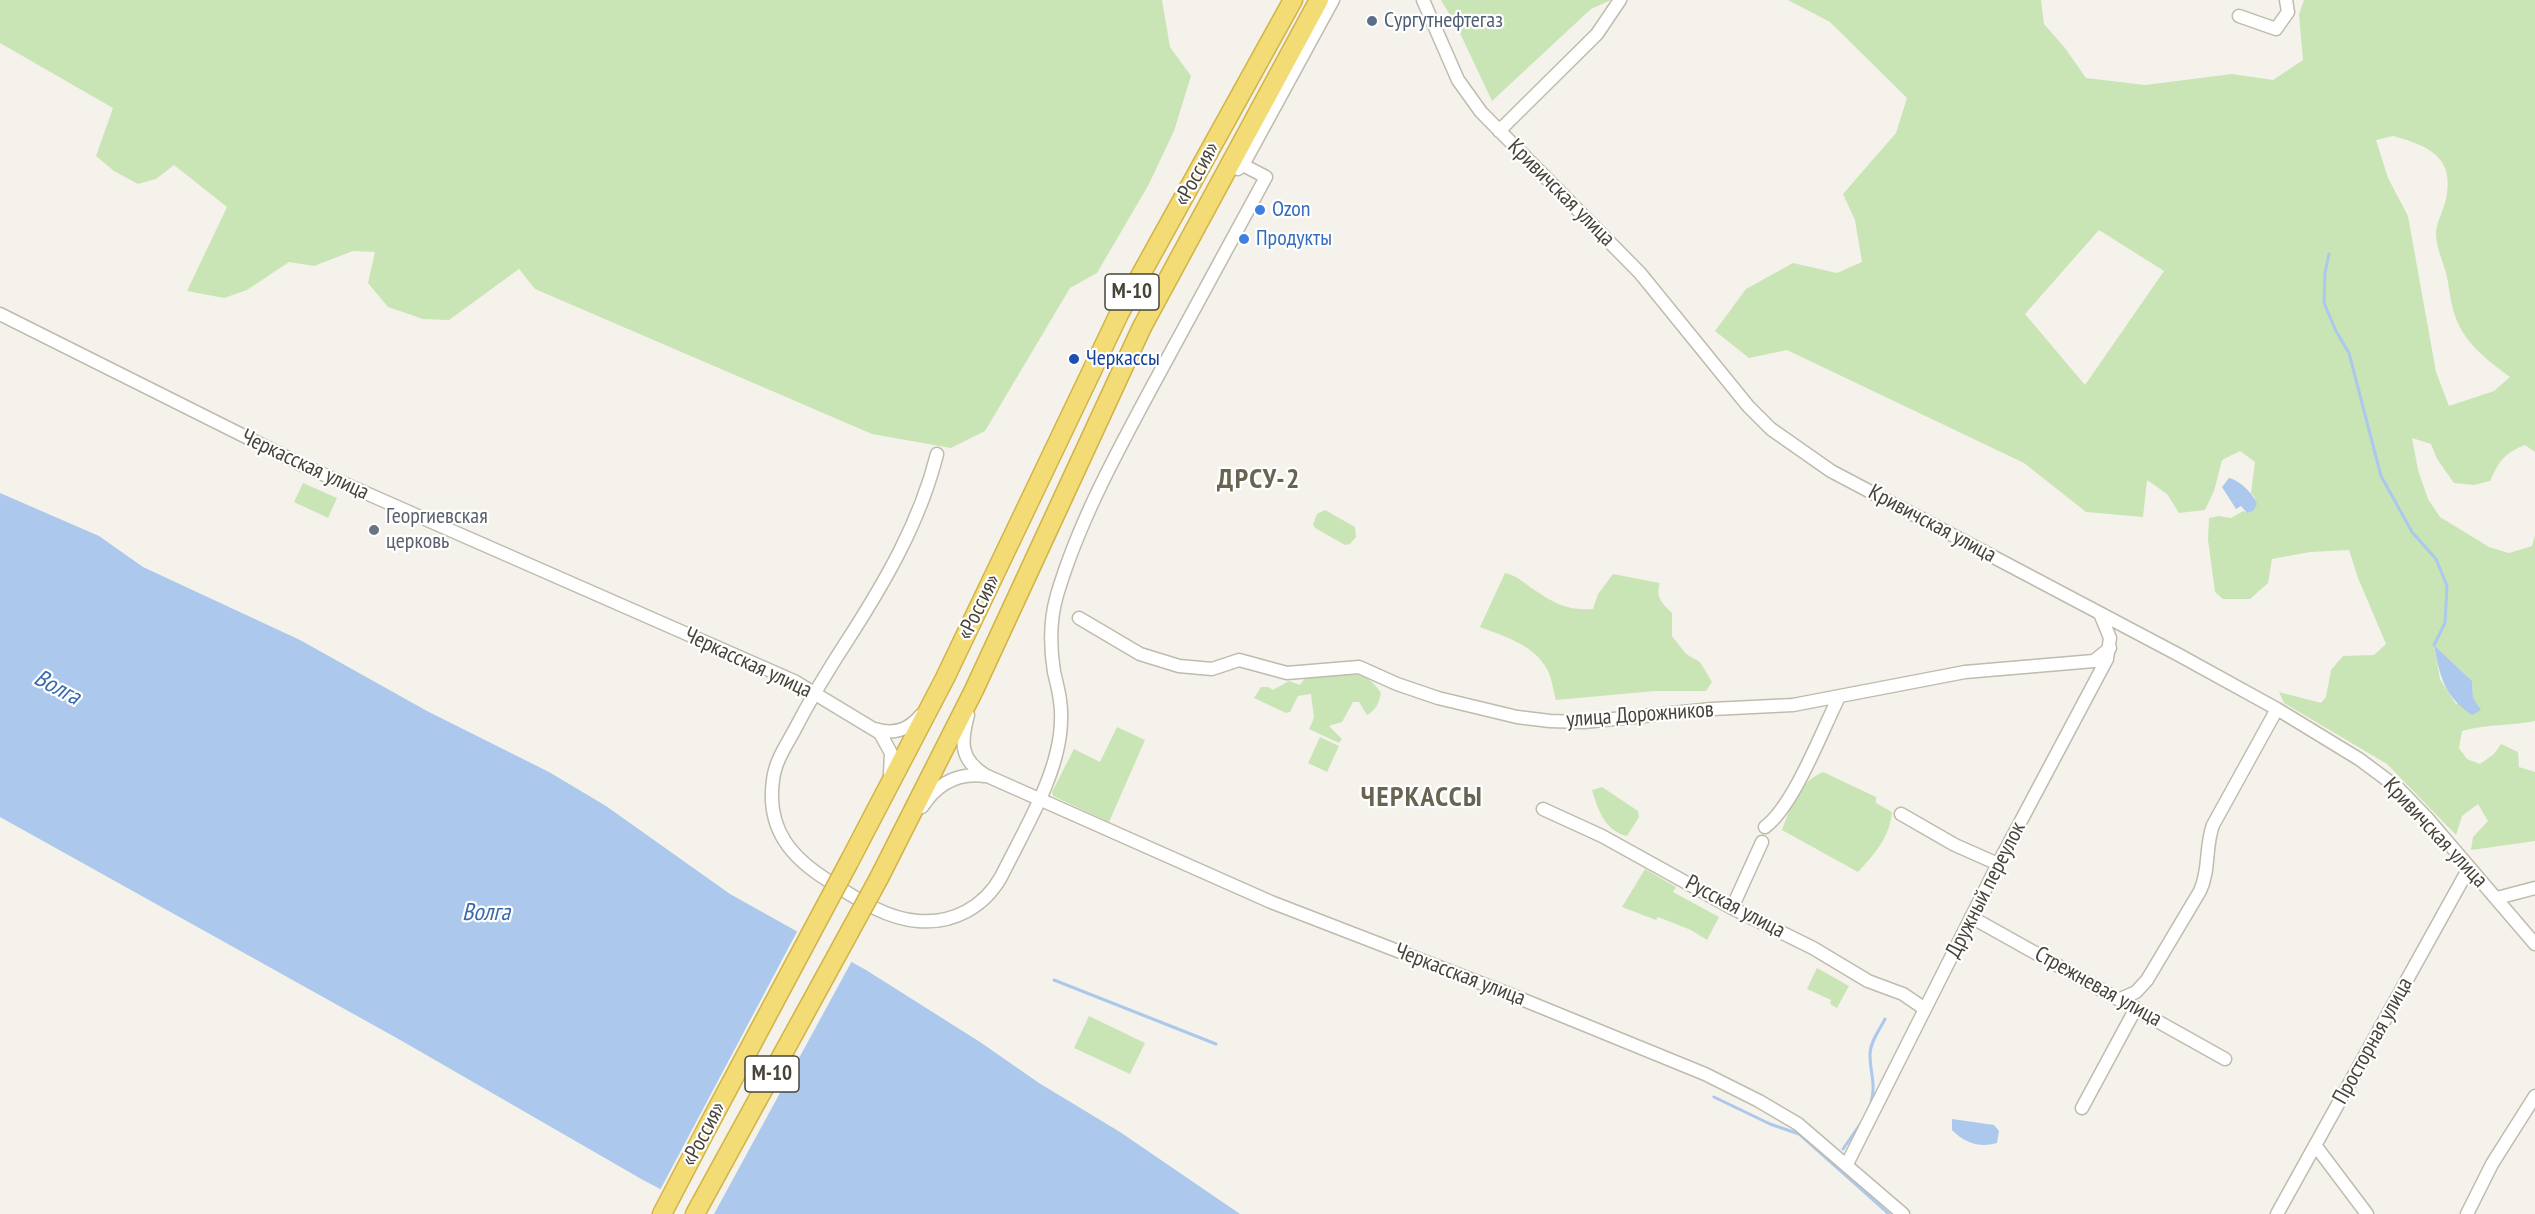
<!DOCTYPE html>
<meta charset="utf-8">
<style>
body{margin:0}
canvas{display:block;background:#f4f2ea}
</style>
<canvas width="2535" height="1214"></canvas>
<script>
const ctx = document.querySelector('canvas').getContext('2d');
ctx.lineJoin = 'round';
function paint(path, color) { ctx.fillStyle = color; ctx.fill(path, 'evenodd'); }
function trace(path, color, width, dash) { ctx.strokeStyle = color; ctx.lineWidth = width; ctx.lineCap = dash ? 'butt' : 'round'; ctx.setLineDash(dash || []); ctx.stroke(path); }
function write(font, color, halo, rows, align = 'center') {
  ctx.font = font + ' "PT Sans Narrow",sans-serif'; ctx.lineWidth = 4.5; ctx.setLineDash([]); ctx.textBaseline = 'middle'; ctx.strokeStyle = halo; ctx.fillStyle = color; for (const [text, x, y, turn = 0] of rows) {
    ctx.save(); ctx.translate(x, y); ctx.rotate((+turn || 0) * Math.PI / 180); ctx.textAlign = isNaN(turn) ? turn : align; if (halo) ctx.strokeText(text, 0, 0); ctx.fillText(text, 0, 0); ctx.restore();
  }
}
paint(new Path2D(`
 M 0,0 L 1162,0 L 1170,47 L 1191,76 L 1174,131 L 1149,184 L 1097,273 L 1070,288 L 985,431 L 951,448 L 872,434 L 535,289 L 519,269 L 449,320 L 423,319 L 388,307 L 368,283 L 375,252 L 353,251 L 314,266 L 289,262 L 247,290 L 224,298 L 187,291 L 227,207 L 174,165 L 156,179 L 138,184 L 114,171 L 96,156 L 113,108 L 0,43 Z
 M 1441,0 L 1611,0 L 1591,9 L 1492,101 L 1457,27 Z
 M 1788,0 L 2041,0 L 2044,24 L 2065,48 L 2086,78 L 2145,85 L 2232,74 L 2273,80 L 2303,60 L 2299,14 L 2304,0 L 2535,0 L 2535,452 L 2525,445 C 2504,453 2499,462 2490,481 L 2474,485 L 2454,483 L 2437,459 L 2431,444 L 2412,438 L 2418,470 L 2428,499 L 2440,517 L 2489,547 L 2509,553 L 2532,546 L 2535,535 L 2535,721 C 2511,726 2486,724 2462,731 L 2459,748 L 2467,759 L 2480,764 L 2494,754 L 2501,744 L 2518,752 L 2519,767 L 2535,772 L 2535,841 L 2471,850 L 2473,837 L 2488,821 L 2478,804 L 2462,816 L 2456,835 L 2387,764 L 2284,703 L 2279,692 L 2321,703 L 2326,697 L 2331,670 L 2343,656 L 2374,655 L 2386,644 L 2358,578 L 2349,550 L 2310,552 L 2272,559 L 2268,583 L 2250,599 L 2223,599 L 2215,592 L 2208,540 L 2209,518 L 2219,516 L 2231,518 L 2243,511 L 2247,513 L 2255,498 L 2251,493 L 2255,462 L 2240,451 L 2222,460 L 2214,491 L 2205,510 L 2179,513 L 2167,494 L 2147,480 L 2143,517 L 2086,512 L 2024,463 L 1787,350 L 1749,358 L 1715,331 L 1746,289 L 1793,263 L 1837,273 L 1862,262 L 1855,220 L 1843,194 L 1896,133 L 1907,98 L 1830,22 ZM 2393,136 C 2429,146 2455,157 2446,199 C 2444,210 2436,222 2436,234 C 2436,246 2443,262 2446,273 C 2449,284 2449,294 2452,305 C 2459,339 2484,358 2510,377 L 2494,391 L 2449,406 L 2436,372 L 2408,216 L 2388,178 L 2376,140 ZM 2099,230 L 2164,271 L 2085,385 L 2025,314 ZM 2434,645 L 2472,681 L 2473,698 L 2456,704 L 2440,679 Z
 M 303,483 L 337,498 L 328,518 L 294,502 Z
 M 1325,510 L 1355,527 L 1356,537 L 1350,544 L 1345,545 L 1315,528 L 1313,524 L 1317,514 Z
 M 1505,573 C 1515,575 1522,581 1530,587 C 1552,602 1566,611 1593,609 L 1598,594 L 1613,574 L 1660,583 C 1655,597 1662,603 1672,613 L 1672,636 L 1686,654 L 1700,662 L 1712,682 L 1706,691 L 1655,691 L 1556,700 C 1553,691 1552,678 1547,669 C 1534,645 1504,636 1480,627 Z
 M 1347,673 C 1364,675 1372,679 1381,693 C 1379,703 1376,710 1367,715 L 1359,702 L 1353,702 L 1342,722 L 1329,726 L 1342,739 L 1339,743 L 1309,729 L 1314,718 L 1311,694 L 1298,696 L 1290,712 L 1286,713 L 1254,698 L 1261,687 L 1268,687 L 1273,690 L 1289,681 L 1300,685 L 1307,675 Z
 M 1117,727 L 1145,740 L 1109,822 L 1053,796 L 1052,792 L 1074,749 L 1100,762 Z
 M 1320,737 L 1339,746 L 1327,772 L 1308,763 Z
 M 1823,772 L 1876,797 L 1876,803 L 1892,812 C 1890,837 1874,855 1858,872 L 1782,830 C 1792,804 1797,784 1823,772 Z
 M 1602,787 L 1638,811 L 1639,817 L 1627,836 C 1605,831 1598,810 1592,790 Z
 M 1645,869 L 1676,887 L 1673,892 L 1719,917 L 1707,940 L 1691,930 L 1658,917 L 1656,920 L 1622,907 Z
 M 1817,968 L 1849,986 L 1837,1008 L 1830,1004 L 1831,1000 L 1807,989 Z
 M 1089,1016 L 1145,1043 L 1130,1074 L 1074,1048 Z`), '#c9e5b6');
paint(new Path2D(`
 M 2229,478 C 2239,480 2253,493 2257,504 L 2253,511 L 2247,513 L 2241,506 L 2236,509 L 2222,487 Z
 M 0,493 L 99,536 L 143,567 L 300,640 L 427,711 L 549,772 L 606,806 L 730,894 L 866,970 L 980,1042 L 1039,1083 L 1120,1132 L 1240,1214 L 708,1214 L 643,1180 L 402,1041 L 0,817 Z
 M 2434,645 L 2472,681 L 2473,698 L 2481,710 L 2472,715 C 2444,696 2440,677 2434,645 Z
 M 1952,1119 L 1994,1125 L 1999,1131 L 1997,1143 C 1979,1148 1965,1143 1952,1130 Z`), '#acc8ec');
paint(new Path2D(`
 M 799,928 L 853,959 L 714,1214 L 701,1214 L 659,1192 Z`), '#f4f2ea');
trace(new Path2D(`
 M 2329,254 L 2325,273 L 2324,303 L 2336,331 L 2349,353 L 2381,476 L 2412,532 L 2436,559 L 2447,586 L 2445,623 L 2434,645
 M 1054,980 L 1216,1044
 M 1714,1097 L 1770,1124 L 1799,1134 L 1889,1214
 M 1870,1106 C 1877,1082 1870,1076 1870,1054 C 1870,1042 1880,1029 1885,1019
 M 1843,1149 L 1863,1120`), '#acc8ec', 3);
const minor = new Path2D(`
 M 1423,0 L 1458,80 L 1481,112 L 1640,273 L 1748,406 L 1771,429 L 1831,471 L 2179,655 L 2277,709 L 2359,759 L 2398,788 L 2427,818 L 2535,944
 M 2239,16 L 2276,29 L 2288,12 L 2286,0
 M 1499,131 L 1597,34 L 1620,0
 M 1238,169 L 1243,165 L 1333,0
 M 0,314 L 302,465 L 794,681 L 880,733 L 891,753 L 890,774
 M 937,454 C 920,522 885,582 847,641 C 828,670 810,700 794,731 C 785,747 775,762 773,780 C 766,830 792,859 832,883 C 857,899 887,919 918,921 C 953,924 984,907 1001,877 C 1024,830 1060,773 1061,721 C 1062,704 1058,688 1054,672 C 1050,647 1050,619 1057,595 C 1079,521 1117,452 1153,385 C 1191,316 1228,246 1266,177 L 1243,165
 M 1079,618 L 1140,654 L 1179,666 L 1212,669 L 1239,660 L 1287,673 L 1359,667 L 1397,684 L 1438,698 L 1517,717 L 1550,721 L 1584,722 L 1712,709 L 1793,705 L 1965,672 L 2094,661 L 2110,648
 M 968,715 C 961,741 959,759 985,775 L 1271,902 L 1509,994 L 1705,1074 L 1759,1101 L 1798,1124 L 1903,1214
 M 875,729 C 893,735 909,730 921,715
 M 922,807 C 937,784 957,772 985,776
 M 1543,809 L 1602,836 L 1732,908 L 1813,948 L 1868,981 L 1903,994 L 1925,1009
 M 1901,814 L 1955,845 L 1998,864
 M 1765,827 C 1794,805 1821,733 1838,699
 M 2497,898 L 2535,888
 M 1732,908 L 1762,842
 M 1971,917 L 2225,1059
 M 2120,999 L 2136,992 L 2147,980 L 2200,891 C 2210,870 2205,846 2213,825 L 2277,709
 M 2082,1108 L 2136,1008
 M 2315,1145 L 2367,1214
 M 1847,1164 L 1998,864 L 2107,659 L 2110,638 L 2101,616
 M 2277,1214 L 2469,868
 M 2467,1214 L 2492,1164 L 2535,1096`);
const highway = new Path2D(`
 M 849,862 L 945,678 L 1119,314 L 1293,0
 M 879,878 L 974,690 L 1142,327 L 1319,0
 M 662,1214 L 707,1128
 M 695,1214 L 849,933`);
trace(minor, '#bfbbad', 15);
trace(highway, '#d2b346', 21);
trace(minor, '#fff', 12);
trace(highway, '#f3dc76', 18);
const highwayBridge = new Path2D(`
 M 849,933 L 879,878
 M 707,1128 L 849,862`);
trace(highwayBridge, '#d2b346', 21, []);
trace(highwayBridge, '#f3dc76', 18);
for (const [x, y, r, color] of [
 [1372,21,6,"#5c6f8a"],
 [1260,210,6,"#3f7fe0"],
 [1244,239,6,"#3f7fe0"],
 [1074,359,6,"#1a4fb4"],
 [374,530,6,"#6b7280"]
]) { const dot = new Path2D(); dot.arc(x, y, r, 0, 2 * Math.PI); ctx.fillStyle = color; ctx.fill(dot); trace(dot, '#fff', 2); }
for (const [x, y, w] of [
 [1132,292,54],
 [772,1074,54]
]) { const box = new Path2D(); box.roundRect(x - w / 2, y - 18, w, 36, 4.5); ctx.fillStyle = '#fff'; ctx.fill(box); trace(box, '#474439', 1.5); }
write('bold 21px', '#474439', null, [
 ["М-10",1132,292],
 ["М-10",772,1074]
]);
write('22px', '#4e5e75', '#fff', [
 ["Сургутнефтегаз",1384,21]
], 'left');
write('22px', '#474439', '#fff', [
 ["«Россия»",1197,174,-61],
 ["Кривичская улица",1561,193,45],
 ["Черкасская улица",305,465,25],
 ["Кривичская улица",1932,524,28],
 ["«Россия»",979,607,-64],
 ["Черкасская улица",748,663,25],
 ["улица Дорожников",1640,715,-4],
 ["Кривичская улица",2435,833,47],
 ["Дружный переулок",1986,890,-63],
 ["Русская улица",1735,907,28],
 ["Черкасская улица",1460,975,21],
 ["Стрежневая улица",2098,987,29],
 ["Просторная улица",2373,1041,-61],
 ["«Россия»",704,1134,-62]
]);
write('22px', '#366cbe', '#fff', [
 ["Ozon",1272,210],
 ["Продукты",1256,239]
], 'left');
write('22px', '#164399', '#fff', [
 ["Черкассы",1086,359]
], 'left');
write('22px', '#5b616d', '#fff', [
 ["Георгиевская",386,517],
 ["церковь",386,542]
], 'left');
write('italic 24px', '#396bac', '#fff', [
 ["Волга",57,688,28],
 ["Волга",486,913]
]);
ctx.letterSpacing = '1.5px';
write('bold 28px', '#696351', '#fff', [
 ["ДРСУ-2",1259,480],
 ["ЧЕРКАССЫ",1422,798]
]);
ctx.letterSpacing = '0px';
</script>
